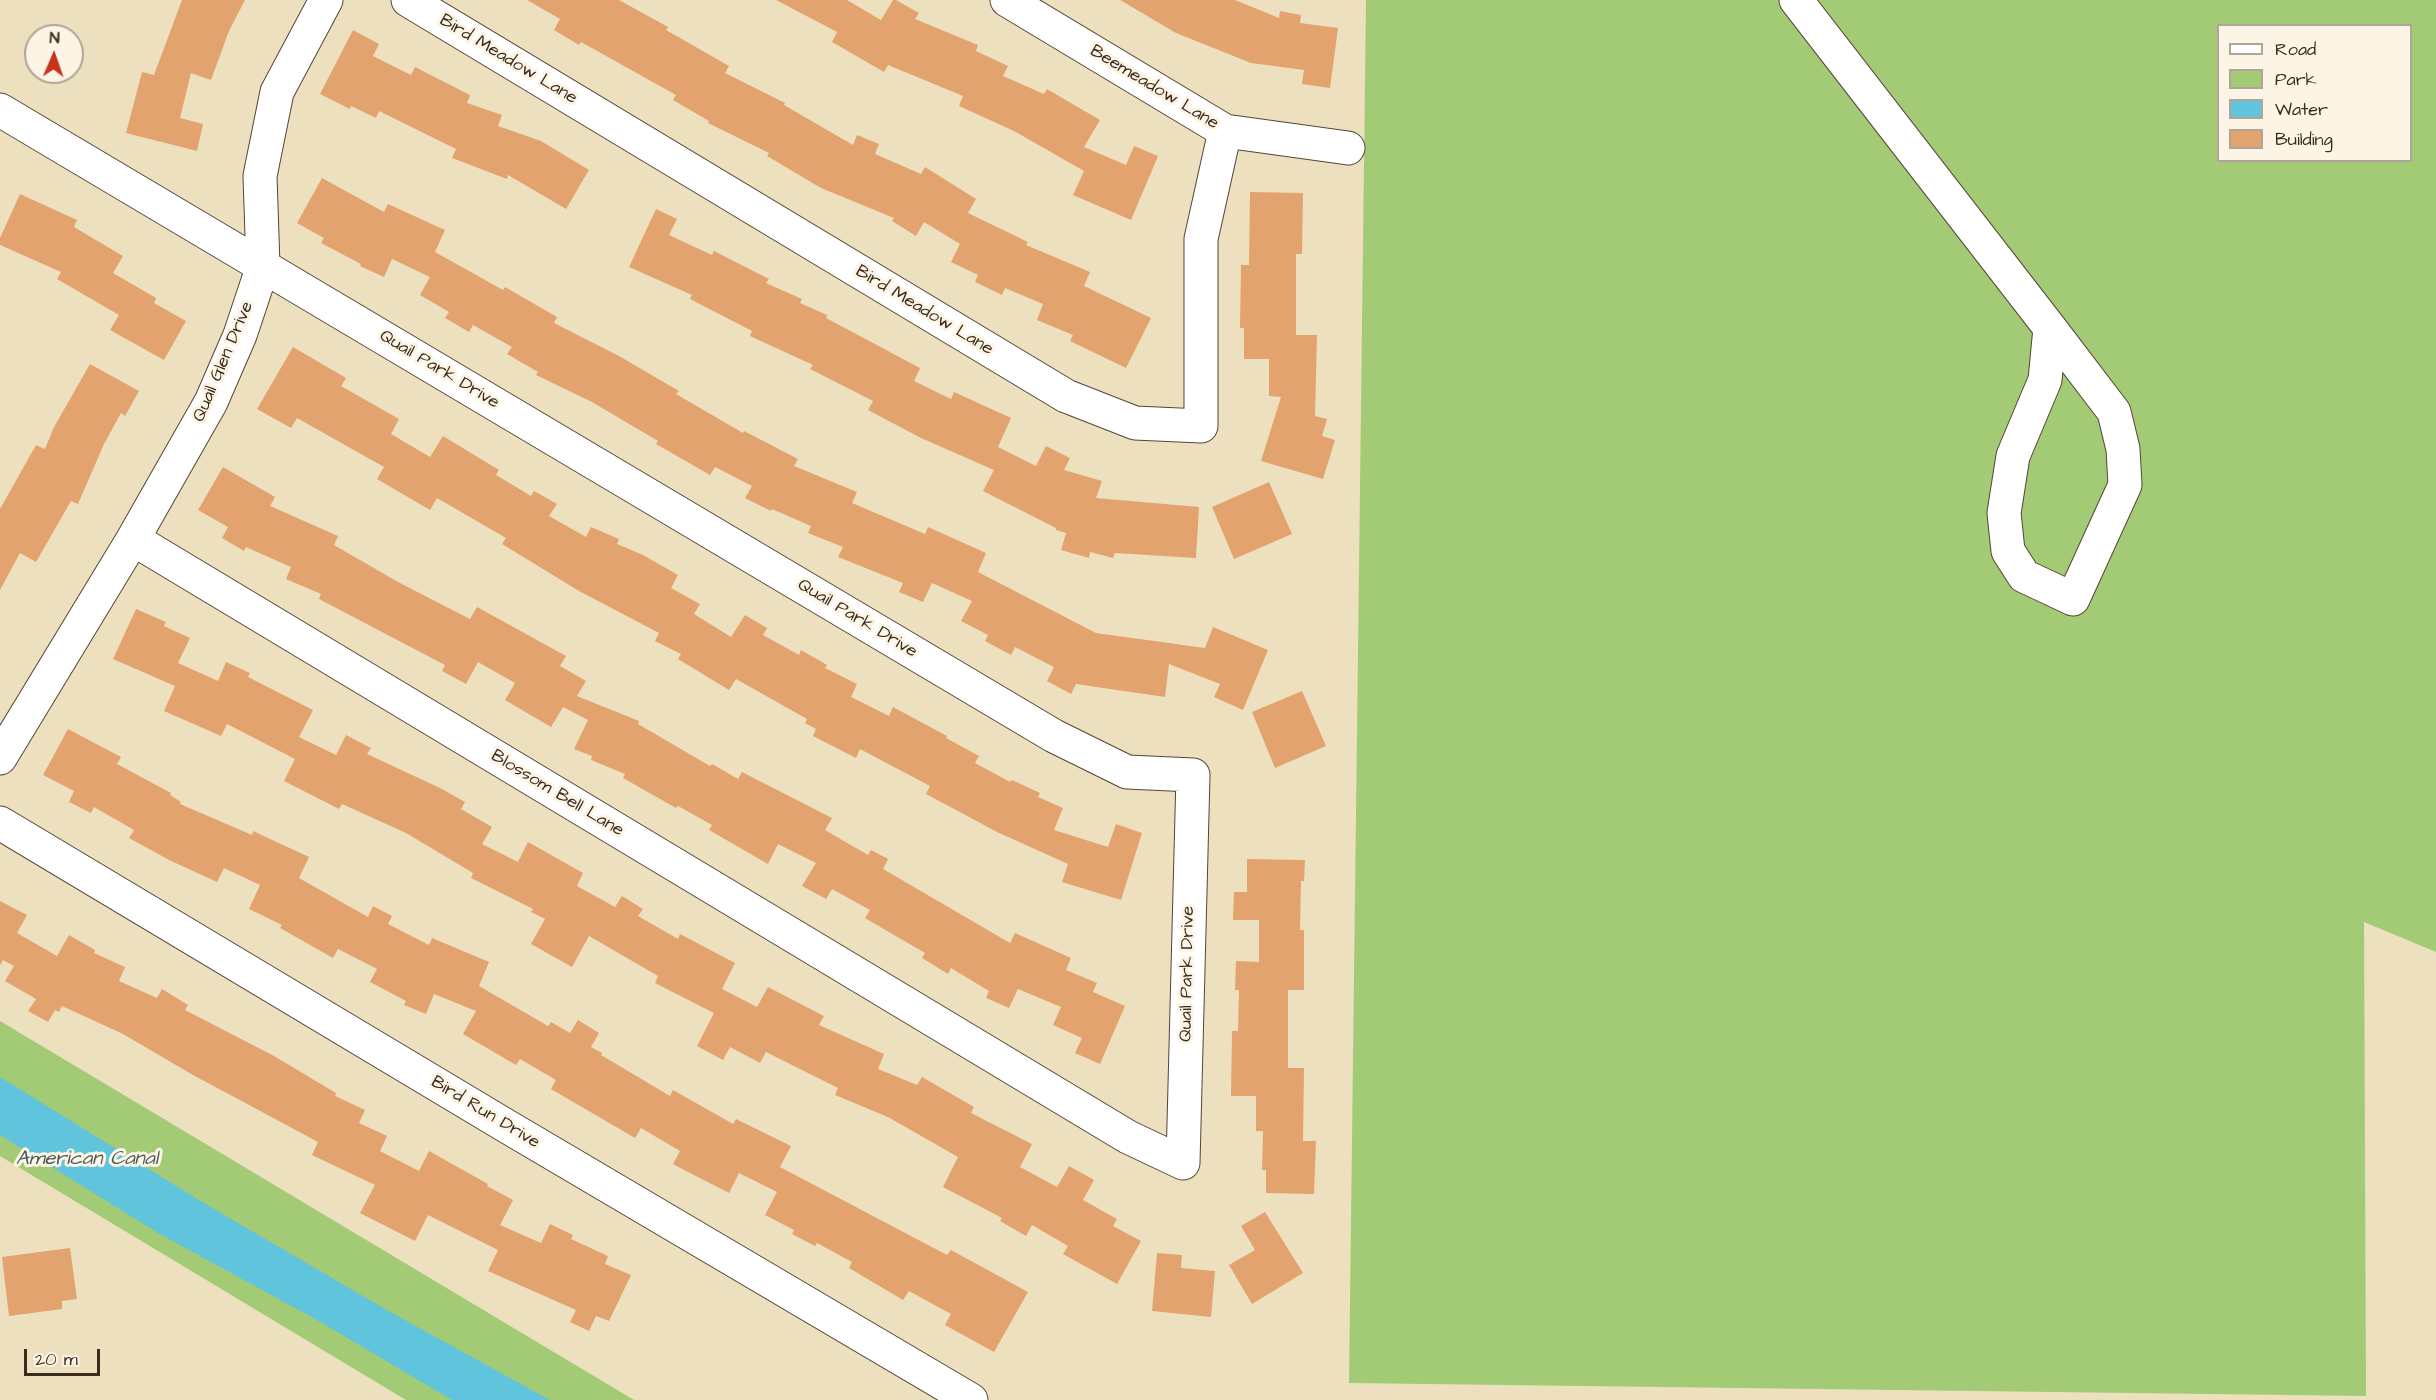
<!DOCTYPE html>
<style>
body{margin:0}
#map{position:relative;width:2436px;height:1400px;overflow:hidden;background:#ede0bf;font-family:"Architects Daughter",sans-serif}
canvas{display:block}
.legend{position:absolute;left:2217px;top:24px;width:195px;height:138px;box-sizing:border-box;background:#fcf5e5;border:2px solid #afa495;margin:0;padding:8px 10px;list-style:none;font-size:18px;color:#3b2a1e}
.legend li{display:flex;align-items:center;gap:12px;height:30px}
.legend b{width:30px;border:2px solid #afa495}
.north{position:absolute;left:24px;top:24px;width:60px;height:60px;box-sizing:border-box;background:#fcf5e5;border:2px solid #afa495;border-radius:50%;rotate:2deg;font-size:16px;font-weight:700;line-height:24px;text-align:center;color:#3b2a1e}
.north::after{content:'';display:block;margin:auto;width:21px;height:27px;background:#c8321e;clip-path:polygon(50% 0,100% 100%,50% 72%,0 100%)}
.scale{position:absolute;left:24px;top:1349px;width:76px;height:27px;box-sizing:border-box;border:3px solid #3b2a1e;border-top:0;padding-left:8px;font-size:18px;line-height:21px;white-space:nowrap;color:#3b2a1e;-webkit-text-stroke:4px #fcf5e5;paint-order:stroke}
</style>
<div id="map">
<canvas width="2436" height="1400"></canvas>
<ul class="legend">
<li><b style="height:8px;background:#fff"></b>Road</li>
<li><b style="height:16px;background:#a3ca75"></b>Park</li>
<li><b style="height:16px;background:#60c4dd"></b>Water</li>
<li><b style="height:16px;background:#e2a36f"></b>Building</li>
</ul>
<div class="north">N</div>
<div class="scale">20 m</div>
</div>
<script>
const ctx = document.querySelector('canvas').getContext('2d');
ctx.lineJoin = 'round';
function paint(path, color) { ctx.fillStyle = color; ctx.fill(path, 'evenodd'); }
function trace(path, color, width, dash) { ctx.strokeStyle = color; ctx.lineWidth = width; ctx.lineCap = dash ? 'butt' : 'round'; ctx.setLineDash(dash || []); ctx.stroke(path); }
function write(font, color, halo, rows, align = 'center') {
  ctx.font = font + ' "Architects Daughter",sans-serif'; ctx.lineWidth = 6; ctx.setLineDash([]); ctx.textBaseline = 'middle'; ctx.strokeStyle = halo; ctx.fillStyle = color; for (const [text, x, y, turn = 0] of rows) {
    ctx.save(); ctx.translate(x, y); ctx.rotate((+turn || 0) * Math.PI / 180); ctx.textAlign = isNaN(turn) ? turn : align; if (halo) ctx.strokeText(text, 0, 0); ctx.fillText(text, 0, 0); ctx.restore();
  }
}
paint(new Path2D(`
 M 1366,0 L 2436,0 L 2436,952 L 2364,922 L 2366,1396 L 1349,1383 ZM 2218,26 L 2410,26 L 2410,160 L 2218,160 Z
 M 0,1021 L 634,1400 L 406,1400 L 0,1156 Z`), '#a3ca75');
paint(new Path2D(`
 M 0,1077 L 202,1202 L 392,1313 L 550,1400 L 452,1400 L 317,1320 L 158,1233 L 0,1135 Z`), '#60c4dd');
paint(new Path2D(`
 M 182,0 L 245,0 L 229,31 L 211,80 L 191,73 L 180,118 L 203,124 L 197,151 L 126,133 L 142,72 L 154,75 Z
 M 527,0 L 619,0 L 668,27 L 666,30 L 729,66 L 725,73 L 785,103 L 784,105 L 853,145 L 857,135 L 879,144 L 875,154 L 921,174 L 925,167 L 976,199 L 968,213 L 1028,242 L 1026,245 L 1090,272 L 1084,286 L 1151,318 L 1126,368 L 1070,341 L 1073,335 L 1037,320 L 1043,304 L 1005,288 L 1002,295 L 975,282 L 978,275 L 951,262 L 960,244 L 924,222 L 916,236 L 892,221 L 894,218 L 821,188 L 767,156 L 769,153 L 708,123 L 709,121 L 673,100 L 676,95 L 581,42 L 579,45 L 554,30 L 560,19 Z
 M 776,0 L 847,0 L 881,20 L 893,0 L 896,0 L 919,13 L 915,19 L 978,45 L 976,51 L 1008,66 L 1003,76 L 1044,94 L 1047,89 L 1100,120 L 1084,147 L 1126,165 L 1134,146 L 1158,156 L 1131,220 L 1073,195 L 1084,171 L 1014,131 L 959,106 L 963,96 L 888,65 L 884,72 L 832,42 L 837,32 Z
 M 1120,0 L 1235,0 L 1279,18 L 1280,11 L 1301,15 L 1300,23 L 1338,28 L 1330,88 L 1302,84 L 1304,70 L 1251,63 L 1176,33 Z
 M 353,30 L 379,44 L 373,56 L 411,75 L 415,67 L 470,95 L 467,103 L 502,115 L 498,126 L 541,141 L 589,170 L 566,209 L 508,175 L 507,179 L 452,158 L 456,149 L 379,111 L 376,118 L 351,106 L 350,109 L 320,94 Z
 M 322,178 L 384,212 L 388,204 L 445,230 L 435,252 L 503,290 L 505,287 L 557,317 L 554,323 L 619,356 L 679,391 L 676,394 L 743,433 L 744,431 L 798,459 L 794,466 L 857,492 L 852,503 L 925,534 L 928,527 L 986,553 L 978,572 L 1096,633 L 1205,648 L 1213,627 L 1268,650 L 1243,710 L 1214,697 L 1220,684 L 1169,664 L 1165,697 L 1076,684 L 1071,694 L 1047,681 L 1054,667 L 1015,647 L 1011,655 L 985,641 L 988,635 L 961,621 L 972,601 L 932,583 L 923,602 L 899,592 L 903,583 L 838,557 L 843,547 L 808,533 L 811,526 L 772,509 L 771,511 L 745,498 L 752,486 L 715,467 L 710,475 L 656,444 L 658,441 L 592,402 L 536,375 L 538,372 L 507,354 L 512,347 L 473,325 L 469,332 L 445,318 L 449,312 L 420,295 L 430,277 L 392,259 L 384,277 L 360,266 L 361,264 L 321,243 L 324,238 L 297,223 Z
 M 1250,192 L 1303,193 L 1302,254 L 1296,254 L 1296,335 L 1317,335 L 1315,416 L 1327,419 L 1322,436 L 1335,440 L 1323,479 L 1261,461 L 1281,397 L 1269,396 L 1269,359 L 1244,359 L 1244,328 L 1240,328 L 1241,265 L 1249,265 Z
 M 20,194 L 77,220 L 74,227 L 123,256 L 113,273 L 156,298 L 154,303 L 186,321 L 164,360 L 110,330 L 119,315 L 57,279 L 61,272 L 0,245 L 0,238 Z
 M 656,209 L 677,219 L 669,235 L 712,255 L 714,251 L 769,279 L 766,283 L 802,299 L 800,303 L 827,315 L 826,318 L 920,368 L 914,381 L 951,399 L 954,392 L 1011,418 L 998,447 L 1036,466 L 1046,446 L 1070,458 L 1064,470 L 1102,481 L 1096,498 L 1199,507 L 1196,558 L 1115,553 L 1113,558 L 1090,552 L 1089,558 L 1061,550 L 1066,533 L 1056,530 L 1056,528 L 983,491 L 994,470 L 921,438 L 868,410 L 873,401 L 810,369 L 813,365 L 750,336 L 752,331 L 690,299 L 692,295 L 629,267 Z
 M 293,347 L 346,378 L 341,386 L 399,419 L 391,434 L 430,457 L 443,436 L 499,470 L 496,475 L 531,496 L 534,491 L 557,504 L 549,516 L 586,537 L 591,527 L 619,539 L 617,544 L 643,555 L 678,575 L 671,588 L 700,604 L 694,614 L 731,637 L 745,615 L 767,628 L 763,635 L 799,655 L 801,650 L 827,665 L 825,668 L 857,684 L 851,697 L 889,716 L 893,707 L 947,736 L 946,738 L 979,756 L 975,763 L 1010,782 L 1012,780 L 1040,793 L 1038,797 L 1063,808 L 1054,830 L 1108,847 L 1116,824 L 1142,833 L 1121,900 L 1062,882 L 1068,864 L 997,832 L 926,794 L 930,786 L 860,749 L 856,758 L 813,736 L 816,729 L 805,723 L 807,719 L 736,679 L 729,690 L 678,659 L 681,654 L 655,641 L 659,633 L 579,591 L 502,544 L 506,538 L 437,498 L 430,510 L 377,479 L 384,467 L 297,418 L 291,428 L 257,409 Z
 M 90,364 L 139,391 L 125,416 L 121,413 L 104,444 L 78,504 L 71,501 L 36,562 L 20,553 L 0,590 L 0,509 L 36,445 L 45,449 L 54,427 Z
 M 223,467 L 275,497 L 270,506 L 338,536 L 334,545 L 398,582 L 470,619 L 477,607 L 566,656 L 560,666 L 586,681 L 577,696 L 639,721 L 638,724 L 710,766 L 712,764 L 738,779 L 742,772 L 832,818 L 825,830 L 868,855 L 871,850 L 888,859 L 883,869 L 1010,943 L 1015,933 L 1071,958 L 1066,970 L 1097,983 L 1093,992 L 1125,1006 L 1100,1064 L 1075,1053 L 1082,1038 L 1053,1025 L 1061,1007 L 1018,989 L 1009,1008 L 986,998 L 989,991 L 951,968 L 948,974 L 922,958 L 925,953 L 865,918 L 870,910 L 832,889 L 826,899 L 802,886 L 816,863 L 778,844 L 768,864 L 709,830 L 712,825 L 678,806 L 676,808 L 623,778 L 625,774 L 591,760 L 592,756 L 574,749 L 588,720 L 563,707 L 551,727 L 505,700 L 515,683 L 478,662 L 466,684 L 442,671 L 445,665 L 319,599 L 321,594 L 286,579 L 291,567 L 246,547 L 244,551 L 222,538 L 228,527 L 198,510 Z
 M 1269,482 L 1292,534 L 1234,559 L 1212,507 Z
 M 136,609 L 166,622 L 164,626 L 190,638 L 178,663 L 218,681 L 226,662 L 250,673 L 248,677 L 313,710 L 299,737 L 336,755 L 346,735 L 371,748 L 367,754 L 440,788 L 465,802 L 461,809 L 492,827 L 482,844 L 518,862 L 528,842 L 583,873 L 577,886 L 615,907 L 622,896 L 643,909 L 638,916 L 678,939 L 680,934 L 735,963 L 722,989 L 757,1007 L 768,987 L 824,1016 L 819,1025 L 884,1054 L 878,1069 L 917,1085 L 922,1077 L 974,1107 L 971,1113 L 1032,1144 L 1020,1167 L 1057,1187 L 1069,1166 L 1094,1180 L 1083,1200 L 1117,1219 L 1113,1226 L 1141,1241 L 1117,1284 L 1063,1254 L 1068,1246 L 1032,1225 L 1026,1236 L 1000,1221 L 1002,1218 L 943,1187 L 958,1157 L 888,1117 L 835,1095 L 838,1088 L 766,1052 L 760,1063 L 730,1047 L 723,1060 L 697,1046 L 714,1013 L 655,983 L 658,976 L 589,936 L 572,967 L 531,944 L 545,919 L 531,912 L 533,909 L 471,878 L 473,873 L 406,833 L 342,804 L 339,809 L 284,781 L 295,759 L 227,724 L 221,736 L 164,711 L 175,686 L 113,659 Z
 M 1302,691 L 1326,746 L 1275,768 L 1252,712 Z
 M 68,729 L 121,757 L 117,764 L 171,793 L 170,795 L 181,802 L 180,804 L 252,835 L 253,831 L 309,857 L 299,878 L 368,917 L 373,906 L 392,916 L 388,924 L 429,945 L 432,938 L 489,962 L 479,986 L 548,1026 L 551,1022 L 570,1033 L 578,1020 L 599,1033 L 591,1047 L 602,1053 L 601,1055 L 670,1096 L 673,1090 L 733,1124 L 736,1119 L 791,1146 L 780,1167 L 947,1255 L 951,1250 L 1028,1292 L 994,1352 L 945,1325 L 951,1314 L 909,1291 L 903,1300 L 849,1268 L 852,1262 L 817,1243 L 815,1246 L 792,1234 L 794,1230 L 765,1215 L 777,1192 L 739,1173 L 729,1193 L 688,1172 L 673,1164 L 680,1151 L 641,1128 L 635,1138 L 551,1089 L 556,1080 L 520,1059 L 516,1065 L 463,1034 L 476,1011 L 434,994 L 426,1014 L 404,1005 L 406,1001 L 370,982 L 377,969 L 338,949 L 333,958 L 280,928 L 282,925 L 249,909 L 260,885 L 224,868 L 217,882 L 169,860 L 129,838 L 134,830 L 94,807 L 91,813 L 69,802 L 74,791 L 43,775 Z
 M 1247,859 L 1305,860 L 1304,881 L 1301,881 L 1300,930 L 1304,930 L 1304,990 L 1288,990 L 1288,1068 L 1304,1068 L 1303,1141 L 1316,1141 L 1314,1194 L 1266,1193 L 1266,1170 L 1262,1170 L 1263,1131 L 1256,1131 L 1256,1096 L 1231,1096 L 1232,1031 L 1238,1031 L 1239,990 L 1235,990 L 1236,961 L 1259,962 L 1259,920 L 1233,920 L 1234,892 L 1247,892 Z
 M 0,901 L 27,915 L 17,933 L 57,956 L 69,935 L 95,950 L 94,953 L 125,967 L 119,981 L 157,998 L 162,989 L 188,1005 L 185,1010 L 274,1056 L 336,1093 L 335,1096 L 365,1110 L 359,1123 L 387,1136 L 380,1151 L 419,1171 L 429,1151 L 488,1184 L 487,1186 L 513,1200 L 500,1225 L 541,1243 L 550,1224 L 573,1235 L 571,1239 L 608,1256 L 605,1264 L 631,1275 L 609,1321 L 596,1316 L 589,1331 L 570,1322 L 576,1310 L 488,1271 L 498,1250 L 428,1215 L 415,1241 L 360,1213 L 375,1185 L 312,1155 L 318,1142 L 193,1075 L 123,1034 L 62,1006 L 59,1012 L 55,1010 L 48,1022 L 28,1011 L 36,999 L 5,981 L 14,966 L 3,960 L 0,965 Z
 M 1265,1212 L 1303,1273 L 1252,1304 L 1229,1265 L 1255,1250 L 1241,1226 Z
 M 70,1248 L 77,1299 L 62,1301 L 62,1309 L 9,1316 L 2,1257 Z
 M 1157,1253 L 1182,1255 L 1181,1268 L 1215,1271 L 1211,1317 L 1152,1311 Z`), '#e2a36f');
const minor = new Path2D(`
 M 408,0 L 1066,396 L 1135,423 L 1201,426 L 1201,239 L 1225,131
 M 1007,0 L 1225,131 L 1348,148
 M 1796,0 L 2050,328 L 2114,412 L 2123,449 L 2125,485 L 2073,599 L 2024,576 L 2008,551 L 2004,513 L 2013,456 L 2045,380 L 2050,328
 M 0,110 L 1054,736 L 1127,772 L 1193,775 L 1183,1163 L 1128,1137 L 133,539
 M 0,758 L 133,539 L 211,402 L 240,335 L 263,266 L 260,176 L 277,92 L 326,0
 M 0,823 L 508,1127 L 971,1400`);
trace(minor, '#564536', 35);
trace(minor, '#fff', 33);
write('18px', '#3b2a1e', '#fcf5e5', [
 ["Bird Meadow Lane",508,60,31],
 ["Beemeadow Lane",1154,88,31],
 ["Bird Meadow Lane",924,311,31],
 ["Quail Glen Drive",224,362,-67],
 ["Quail Park Drive",439,370,31],
 ["Quail Park Drive",857,619,31],
 ["Blossom Bell Lane",557,794,31],
 ["Quail Park Drive",1188,974,-89],
 ["Bird Run Drive",485,1113,31]
]);
write('italic 20px', '#465857', '#fcf5e5', [
 ["American Canal",87,1160]
]);
</script>
